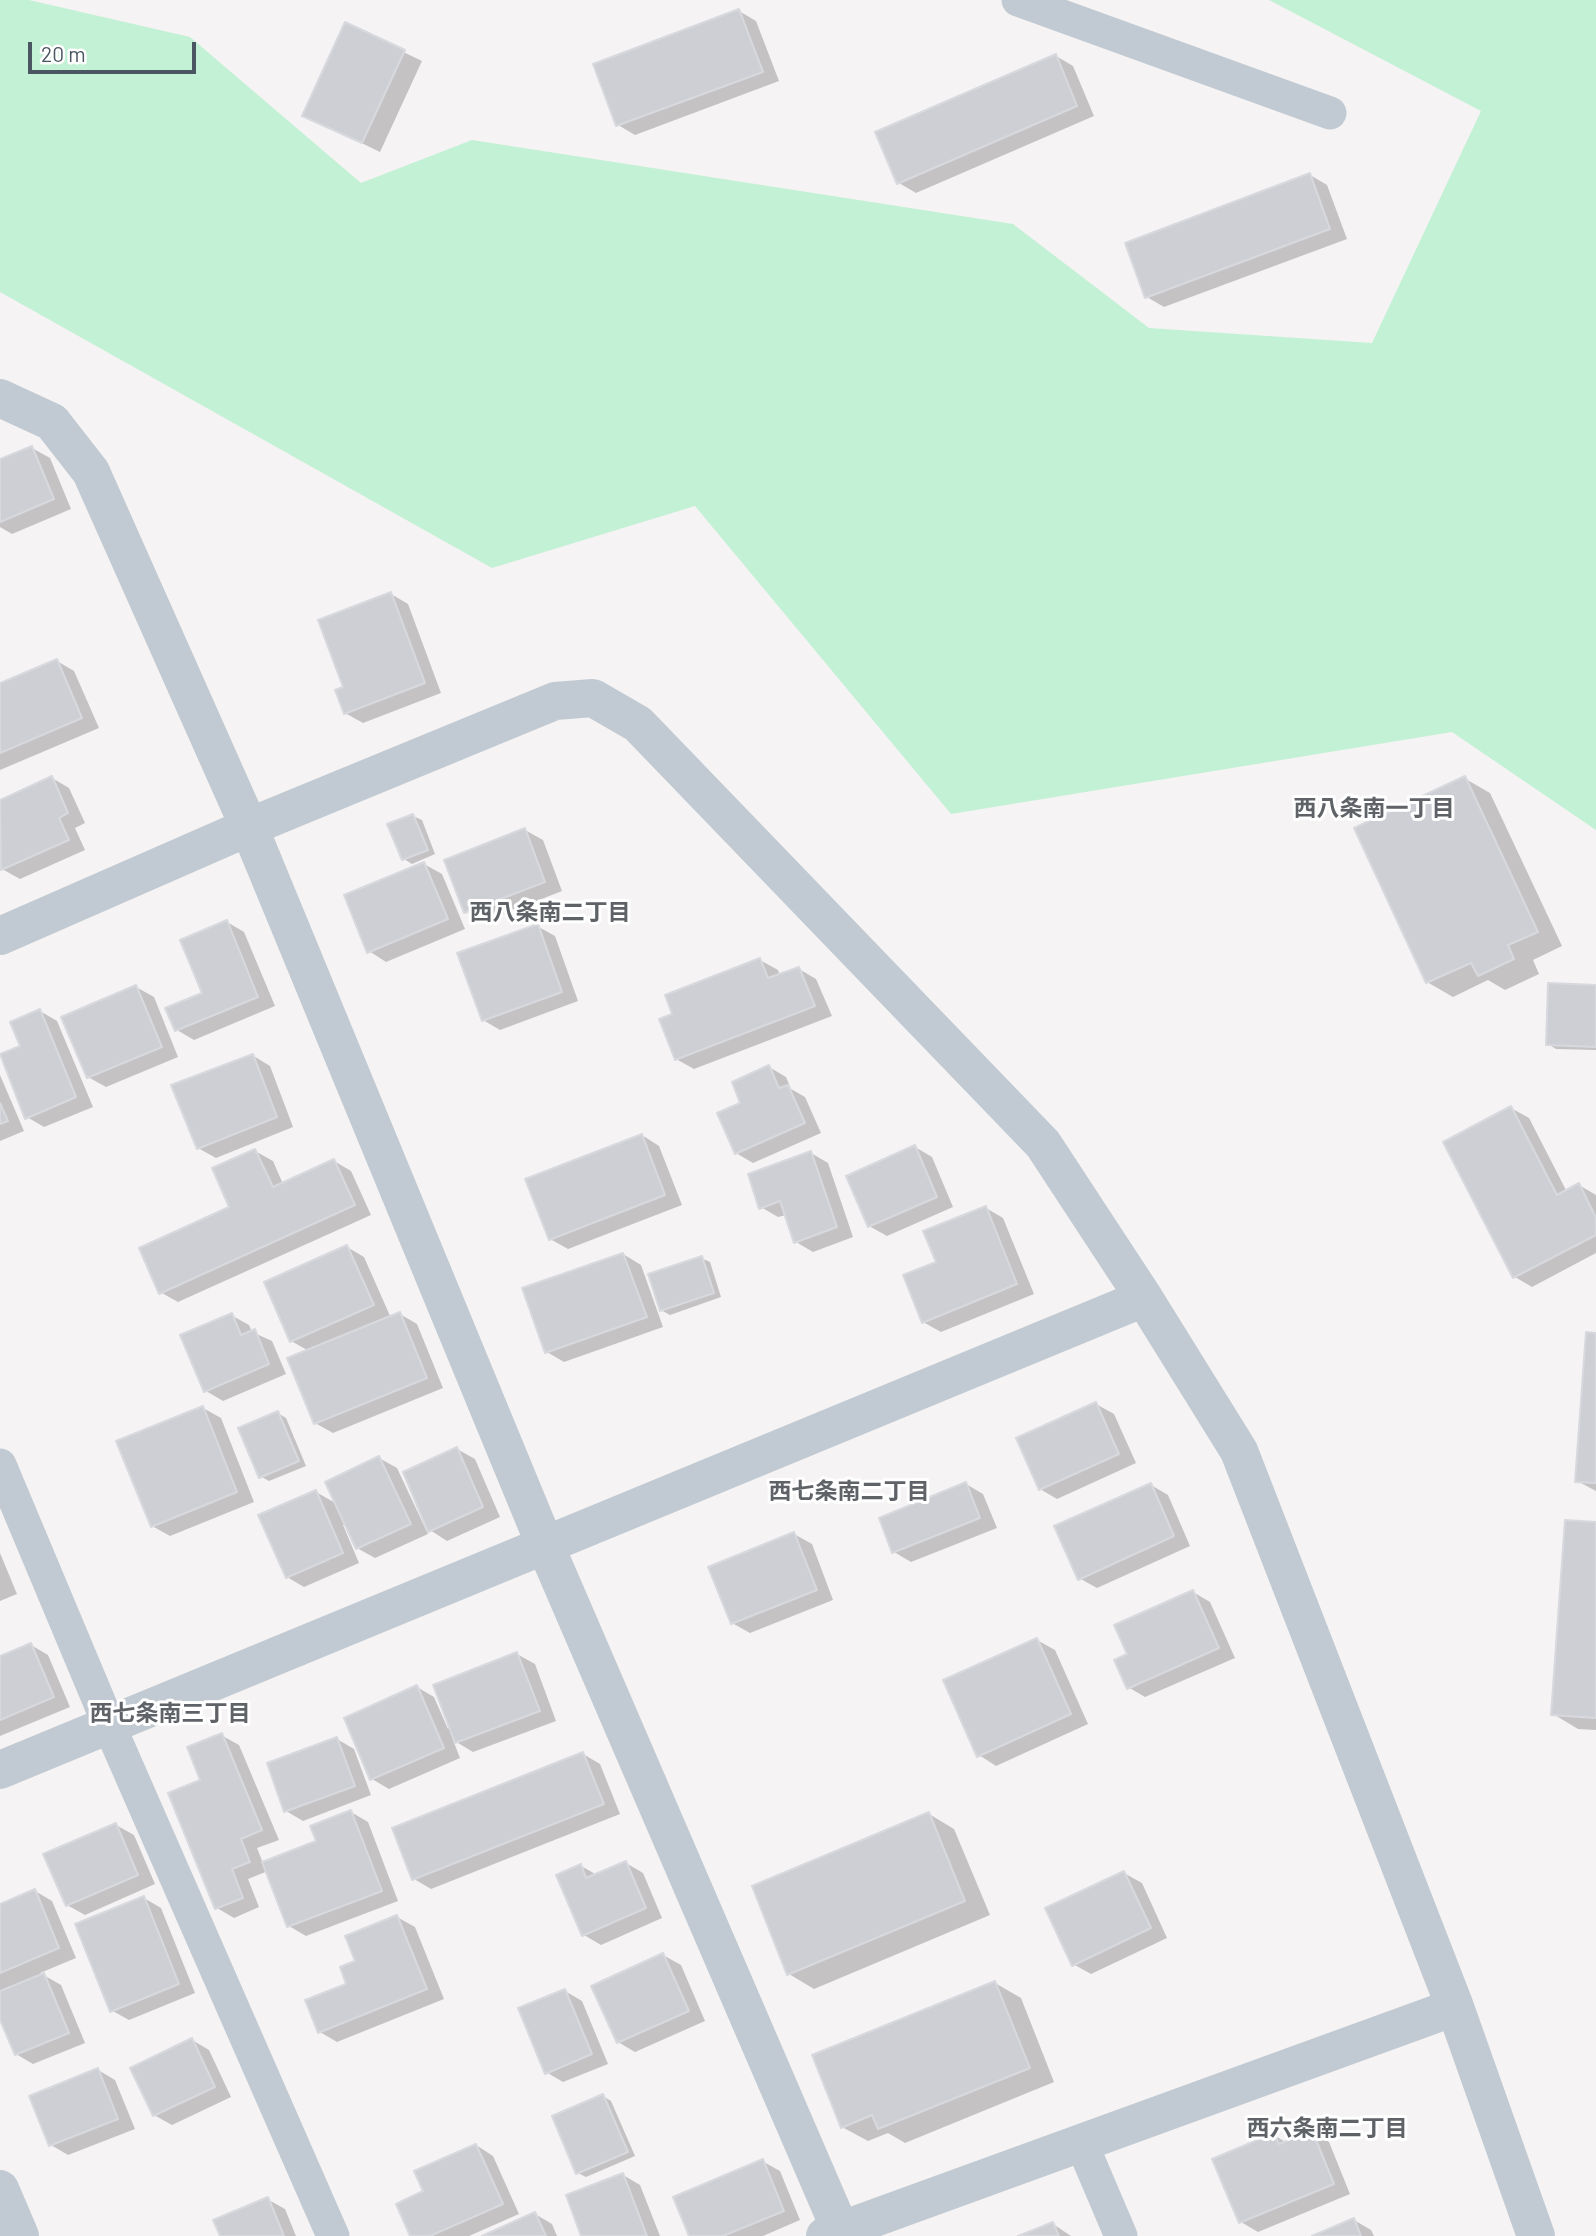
<!DOCTYPE html>
<meta charset="utf-8">
<style>
body{margin:0}
#map{position:relative;width:1596px;height:2236px;overflow:hidden;background:#f5f3f3;font-family:Barlow,sans-serif}
canvas{display:block}
.scale{position:absolute;left:28px;top:42px;width:168px;height:32px;box-sizing:border-box;border:4px solid #4a5661;border-top:0;padding-left:9px;font-size:21px;line-height:24px;white-space:nowrap;color:#4a5661;-webkit-text-stroke:5px #fff;paint-order:stroke}
</style>
<div id="map">
<canvas width="1596" height="2236"></canvas>
<div class="scale">20 m</div>
</div>
<script>
const ctx = document.querySelector('canvas').getContext('2d');
ctx.lineJoin = 'round';
function paint(path, color) { ctx.fillStyle = color; ctx.fill(path, 'evenodd'); }
function trace(path, color, width, dash) { ctx.strokeStyle = color; ctx.lineWidth = width; ctx.lineCap = dash ? 'butt' : 'round'; ctx.setLineDash(dash || []); ctx.stroke(path); }
function write(font, color, halo, rows, align = 'center') {
  ctx.font = font + ' Barlow,"Noto Sans JP",sans-serif'; ctx.lineWidth = 6; ctx.setLineDash([]); ctx.textBaseline = 'middle'; ctx.strokeStyle = halo; ctx.fillStyle = color; for (const [text, x, y, turn = 0] of rows) {
    ctx.save(); ctx.translate(x, y); ctx.rotate((+turn || 0) * Math.PI / 180); ctx.textAlign = isNaN(turn) ? turn : align; if (halo) ctx.strokeText(text, 0, 0); ctx.fillText(text, 0, 0); ctx.restore();
  }
}
paint(new Path2D(`
 M 0,0 L 29,0 L 190,37 L 361,183 L 472,140 L 1013,224 L 1149,328 L 1372,343 L 1481,111 L 1269,0 L 1596,0 L 1596,830 L 1452,732 L 951,814 L 695,506 L 492,568 L 0,292 Z`), '#c3f1d5');
paint(new Path2D(`
 M 739,11 L 756,21 L 779,81 L 635,135 L 618,125 Z
 M 345,24 L 422,61 L 380,152 L 304,115 Z
 M 1056,56 L 1073,66 L 1094,116 L 916,193 L 899,183 Z
 M 1310,175 L 1327,185 L 1347,239 L 1164,307 L 1147,297 Z
 M 32,448 L 50,458 L 71,509 L 12,534 L 0,527 L 0,461 Z
 M 391,594 L 408,604 L 441,693 L 363,723 L 345,713 L 346,688 Z
 M 57,661 L 74,671 L 99,728 L 0,770 L 0,684 Z
 M 52,778 L 69,788 L 85,823 L 75,828 L 85,850 L 20,879 L 2,869 L 0,863 L 0,802 Z
 M 1464,778 L 1490,793 L 1562,946 L 1533,960 L 1539,974 L 1505,990 L 1488,980 L 1453,997 L 1427,982 Z
 M 413,816 L 422,820 L 435,854 L 412,864 L 404,859 Z
 M 525,830 L 543,840 L 562,891 L 483,922 L 466,911 Z
 M 424,864 L 442,874 L 465,929 L 386,962 L 369,951 Z
 M 227,922 L 244,932 L 275,1006 L 194,1040 L 177,1030 L 204,994 Z
 M 537,926 L 555,936 L 578,1001 L 500,1030 L 483,1020 Z
 M 760,960 L 778,970 L 780,976 L 799,969 L 816,979 L 832,1016 L 694,1069 L 676,1059 L 674,1015 Z
 M 136,987 L 154,997 L 178,1057 L 106,1087 L 88,1077 Z
 M 1596,987 L 1596,1050 L 1556,1049 L 1548,1044 Z
 M 40,1011 L 57,1021 L 93,1107 L 44,1127 L 27,1117 L 23,1047 Z
 M 252,1055 L 270,1066 L 293,1127 L 216,1158 L 198,1148 Z
 M 769,1067 L 786,1077 L 791,1089 L 805,1097 L 821,1133 L 753,1163 L 736,1153 L 743,1104 Z
 M 0,1075 L 24,1131 L 0,1141 Z
 M 1511,1108 L 1529,1118 L 1567,1192 L 1579,1185 L 1596,1195 L 1596,1253 L 1532,1287 L 1515,1277 Z
 M 642,1135 L 659,1146 L 682,1205 L 568,1249 L 550,1239 Z
 M 915,1147 L 932,1157 L 953,1207 L 887,1236 L 869,1226 Z
 M 255,1151 L 273,1161 L 283,1184 L 334,1161 L 351,1171 L 371,1215 L 178,1302 L 160,1292 L 232,1208 Z
 M 811,1153 L 828,1163 L 853,1237 L 813,1252 L 796,1242 L 786,1215 L 778,1217 L 761,1207 Z
 M 986,1208 L 1003,1218 L 1034,1294 L 941,1332 L 923,1322 L 938,1263 Z
 M 347,1247 L 364,1257 L 391,1318 L 400,1314 L 417,1324 L 443,1388 L 333,1433 L 315,1423 L 309,1351 L 291,1341 Z
 M 623,1254 L 641,1265 L 663,1327 L 564,1362 L 547,1352 Z
 M 701,1258 L 710,1262 L 721,1297 L 670,1315 L 661,1310 Z
 M 231,1315 L 249,1325 L 252,1332 L 272,1341 L 286,1374 L 223,1401 L 206,1391 Z
 M 1596,1334 L 1596,1491 L 1577,1481 Z
 M 1096,1404 L 1114,1414 L 1136,1463 L 1057,1499 L 1040,1489 Z
 M 203,1408 L 221,1418 L 254,1502 L 170,1536 L 152,1526 Z
 M 278,1413 L 286,1418 L 306,1466 L 269,1481 L 260,1476 Z
 M 457,1449 L 475,1459 L 500,1517 L 447,1541 L 430,1530 Z
 M 379,1458 L 397,1468 L 428,1534 L 375,1558 L 357,1548 L 346,1524 L 343,1525 L 359,1563 L 304,1587 L 287,1577 L 316,1492 L 337,1504 Z
 M 966,1484 L 983,1494 L 997,1528 L 911,1562 L 894,1552 Z
 M 1151,1485 L 1168,1495 L 1190,1546 L 1097,1588 L 1079,1578 Z
 M 1596,1524 L 1596,1730 L 1578,1729 L 1553,1714 Z
 M 794,1534 L 812,1544 L 833,1600 L 750,1633 L 732,1623 Z
 M 0,1553 L 17,1594 L 0,1601 Z
 M 1193,1592 L 1210,1602 L 1235,1658 L 1145,1697 L 1128,1687 L 1129,1655 Z
 M 1037,1640 L 1055,1650 L 1088,1724 L 996,1766 L 979,1755 Z
 M 31,1645 L 48,1655 L 70,1707 L 0,1736 L 0,1658 Z
 M 517,1654 L 535,1664 L 556,1721 L 473,1752 L 453,1740 L 460,1758 L 389,1789 L 372,1779 L 417,1687 L 434,1697 L 448,1729 Z
 M 221,1735 L 239,1745 L 279,1840 L 257,1848 L 263,1863 L 318,1842 L 351,1812 L 368,1822 L 398,1901 L 306,1936 L 289,1926 L 268,1871 L 248,1879 L 259,1907 L 234,1918 L 217,1908 L 203,1781 Z
 M 337,1739 L 354,1749 L 371,1795 L 303,1821 L 286,1811 Z
 M 583,1754 L 600,1764 L 620,1814 L 431,1889 L 414,1879 Z
 M 929,1814 L 954,1829 L 990,1915 L 814,1989 L 789,1974 Z
 M 116,1825 L 134,1835 L 155,1884 L 85,1915 L 67,1905 Z
 M 626,1863 L 643,1873 L 662,1918 L 601,1945 L 584,1935 L 581,1866 L 597,1875 Z
 M 1124,1873 L 1142,1883 L 1167,1938 L 1091,1974 L 1073,1964 Z
 M 35,1891 L 52,1901 L 76,1958 L 40,1973 L 61,1985 L 85,2043 L 33,2064 L 16,2054 L 0,2015 L 0,1906 Z
 M 144,1898 L 161,1908 L 195,1993 L 129,2020 L 111,2010 Z
 M 397,1917 L 415,1927 L 444,1999 L 337,2042 L 320,2032 L 348,1985 L 357,1962 Z
 M 663,1955 L 681,1965 L 705,2021 L 635,2052 L 618,2042 Z
 M 995,1983 L 1021,1998 L 1054,2082 L 905,2143 L 888,2133 L 868,2141 L 842,2127 Z
 M 565,1991 L 582,2001 L 608,2064 L 563,2082 L 546,2072 Z
 M 192,2040 L 209,2050 L 231,2097 L 172,2125 L 154,2115 Z
 M 98,2070 L 115,2080 L 135,2129 L 68,2155 L 51,2145 Z
 M 603,2096 L 611,2101 L 635,2156 L 586,2177 L 578,2173 Z
 M 1312,2132 L 1329,2142 L 1350,2194 L 1258,2232 L 1241,2222 L 1274,2135 L 1287,2143 Z
 M 476,2145 L 493,2156 L 519,2214 L 469,2236 L 412,2236 L 425,2192 Z
 M 762,2161 L 780,2171 L 800,2220 L 763,2236 L 691,2236 Z
 M 623,2175 L 640,2185 L 660,2236 L 583,2236 Z
 M 267,2199 L 285,2209 L 296,2236 L 221,2236 Z
 M 535,2214 L 552,2224 L 557,2236 L 487,2236 Z
 M 1354,2220 L 1371,2230 L 1374,2236 L 1317,2236 Z
 M 1053,2224 L 1071,2236 L 1023,2236 Z`), '#0003');
const building = new Path2D(`
 M 739,9 L 763,72 L 616,126 L 593,64 Z
 M 345,22 L 405,50 L 362,143 L 302,116 Z
 M 1056,54 L 1077,106 L 897,184 L 875,132 Z
 M 1310,173 L 1330,229 L 1145,298 L 1125,243 Z
 M 32,446 L 54,499 L 0,522 L 0,459 Z
 M 391,592 L 425,683 L 344,714 L 335,690 L 343,687 L 318,620 Z
 M 57,659 L 82,718 L 0,753 L 0,683 Z
 M 52,776 L 68,813 L 59,818 L 69,840 L 1,870 L 0,800 Z
 M 1465,776 L 1538,932 L 1508,945 L 1514,959 L 1478,976 L 1471,963 L 1426,983 L 1354,828 Z
 M 413,814 L 428,850 L 402,860 L 387,824 Z
 M 525,828 L 545,882 L 464,913 L 444,860 Z
 M 424,862 L 448,919 L 367,953 L 344,895 Z
 M 227,920 L 258,997 L 175,1031 L 165,1008 L 202,993 L 180,940 Z
 M 538,924 L 562,992 L 482,1021 L 457,953 Z
 M 760,958 L 768,978 L 799,967 L 815,1006 L 675,1060 L 659,1019 L 672,1014 L 665,995 Z
 M 1548,983 L 1596,985 L 1596,1047 L 1546,1045 Z
 M 136,985 L 162,1047 L 87,1078 L 61,1017 Z
 M 40,1009 L 76,1097 L 25,1119 L 0,1054 L 20,1046 L 10,1022 Z
 M 253,1054 L 277,1117 L 197,1149 L 171,1085 Z
 M 769,1065 L 779,1088 L 788,1085 L 805,1123 L 735,1154 L 717,1113 L 740,1103 L 732,1082 Z
 M 0,1103 L 8,1121 L 0,1124 Z
 M 1511,1106 L 1557,1195 L 1579,1183 L 1596,1218 L 1596,1235 L 1513,1278 L 1443,1142 Z
 M 642,1134 L 665,1195 L 549,1240 L 525,1179 Z
 M 915,1145 L 937,1197 L 868,1227 L 846,1176 Z
 M 255,1149 L 273,1187 L 334,1159 L 355,1205 L 159,1294 L 139,1248 L 229,1207 L 212,1168 Z
 M 811,1151 L 837,1227 L 794,1243 L 780,1201 L 759,1209 L 748,1174 Z
 M 986,1206 L 1017,1284 L 922,1323 L 903,1275 L 936,1262 L 923,1231 Z
 M 347,1245 L 374,1305 L 290,1342 L 264,1282 Z
 M 623,1253 L 647,1317 L 545,1353 L 522,1288 Z
 M 702,1256 L 714,1293 L 660,1311 L 648,1274 Z
 M 400,1312 L 427,1378 L 314,1424 L 287,1358 Z
 M 232,1313 L 241,1335 L 255,1329 L 269,1364 L 204,1392 L 180,1335 Z
 M 1586,1332 L 1596,1333 L 1596,1483 L 1575,1482 Z
 M 1096,1402 L 1119,1454 L 1039,1490 L 1016,1438 Z
 M 203,1406 L 237,1492 L 151,1527 L 116,1441 Z
 M 278,1411 L 299,1461 L 259,1478 L 238,1428 Z
 M 457,1447 L 483,1507 L 428,1532 L 403,1472 Z
 M 379,1456 L 411,1524 L 356,1549 L 325,1482 Z
 M 966,1482 L 980,1518 L 892,1553 L 879,1518 Z
 M 1151,1483 L 1174,1536 L 1078,1580 L 1054,1526 Z
 M 316,1490 L 343,1553 L 286,1578 L 258,1515 Z
 M 1565,1520 L 1596,1522 L 1596,1718 L 1551,1715 Z
 M 794,1532 L 817,1590 L 731,1624 L 708,1567 Z
 M 1193,1590 L 1219,1648 L 1127,1689 L 1114,1660 L 1127,1654 L 1114,1625 Z
 M 1037,1638 L 1071,1714 L 977,1757 L 943,1680 Z
 M 31,1643 L 54,1697 L 0,1720 L 0,1656 Z
 M 517,1652 L 540,1711 L 455,1743 L 433,1685 Z
 M 417,1685 L 444,1748 L 370,1780 L 344,1718 Z
 M 222,1733 L 262,1830 L 241,1839 L 250,1862 L 232,1869 L 243,1898 L 215,1909 L 168,1793 L 200,1780 L 187,1747 Z
 M 337,1737 L 355,1786 L 284,1812 L 267,1763 Z
 M 583,1752 L 604,1804 L 412,1880 L 392,1828 Z
 M 351,1810 L 382,1891 L 287,1927 L 262,1862 L 316,1841 L 310,1826 Z
 M 929,1812 L 965,1901 L 787,1975 L 752,1886 Z
 M 116,1823 L 138,1875 L 66,1906 L 43,1854 Z
 M 626,1861 L 646,1908 L 582,1936 L 556,1875 L 581,1864 L 586,1878 Z
 M 1124,1871 L 1151,1928 L 1072,1966 L 1045,1908 Z
 M 35,1889 L 59,1948 L 0,1973 L 0,1904 Z
 M 144,1896 L 179,1984 L 110,2012 L 75,1924 Z
 M 397,1915 L 427,1989 L 318,2033 L 305,2000 L 346,1984 L 340,1967 L 355,1961 L 345,1936 Z
 M 663,1953 L 689,2011 L 617,2043 L 591,1986 Z
 M 44,1973 L 69,2033 L 15,2055 L 0,2020 L 0,1991 Z
 M 995,1981 L 1030,2068 L 878,2129 L 872,2115 L 841,2128 L 812,2055 Z
 M 565,1989 L 592,2054 L 545,2074 L 518,2008 Z
 M 192,2038 L 215,2087 L 153,2116 L 130,2068 Z
 M 98,2068 L 118,2119 L 49,2146 L 29,2096 Z
 M 603,2094 L 628,2152 L 576,2174 L 552,2116 Z
 M 1312,2130 L 1334,2184 L 1239,2223 L 1212,2159 L 1274,2133 L 1279,2144 Z
 M 476,2144 L 503,2204 L 430,2236 L 410,2236 L 396,2204 L 423,2191 L 414,2171 Z
 M 763,2159 L 784,2211 L 723,2236 L 689,2236 L 673,2197 Z
 M 623,2173 L 647,2236 L 581,2236 L 566,2195 Z
 M 268,2197 L 284,2236 L 220,2236 L 213,2220 Z
 M 535,2212 L 546,2236 L 482,2236 Z
 M 1354,2218 L 1361,2236 L 1312,2236 Z
 M 1053,2222 L 1059,2236 L 1018,2236 Z`);
paint(building, '#cdcfd5');
trace(building, '#d7d9de', 2);
trace(new Path2D(`
 M 1018,0 L 1330,113
 M 0,1465 L 109,1725 L 333,2236
 M 1081,2142 L 1121,2236`), '#c1cad2', 33);
trace(new Path2D(`
 M 0,398 L 52,422 L 91,472 L 249,827 L 545,1545 L 843,2236
 M 0,936 L 249,827 L 555,701 L 593,698 L 638,724 L 1043,1144 L 1144,1298 L 1239,1451 L 1455,2007 L 1536,2236
 M 0,1770 L 1144,1298
 M 0,2189 L 20,2236
 M 825,2236 L 1455,2007`), '#c1cad2', 38);
write('bold 23px', '#5f6368', '#fff', [
 ["西八条南一丁目",1374,808],
 ["西八条南二丁目",550,912],
 ["西七条南二丁目",849,1491],
 ["西七条南三丁目",170,1713],
 ["西六条南二丁目",1327,2128]
]);
</script>
